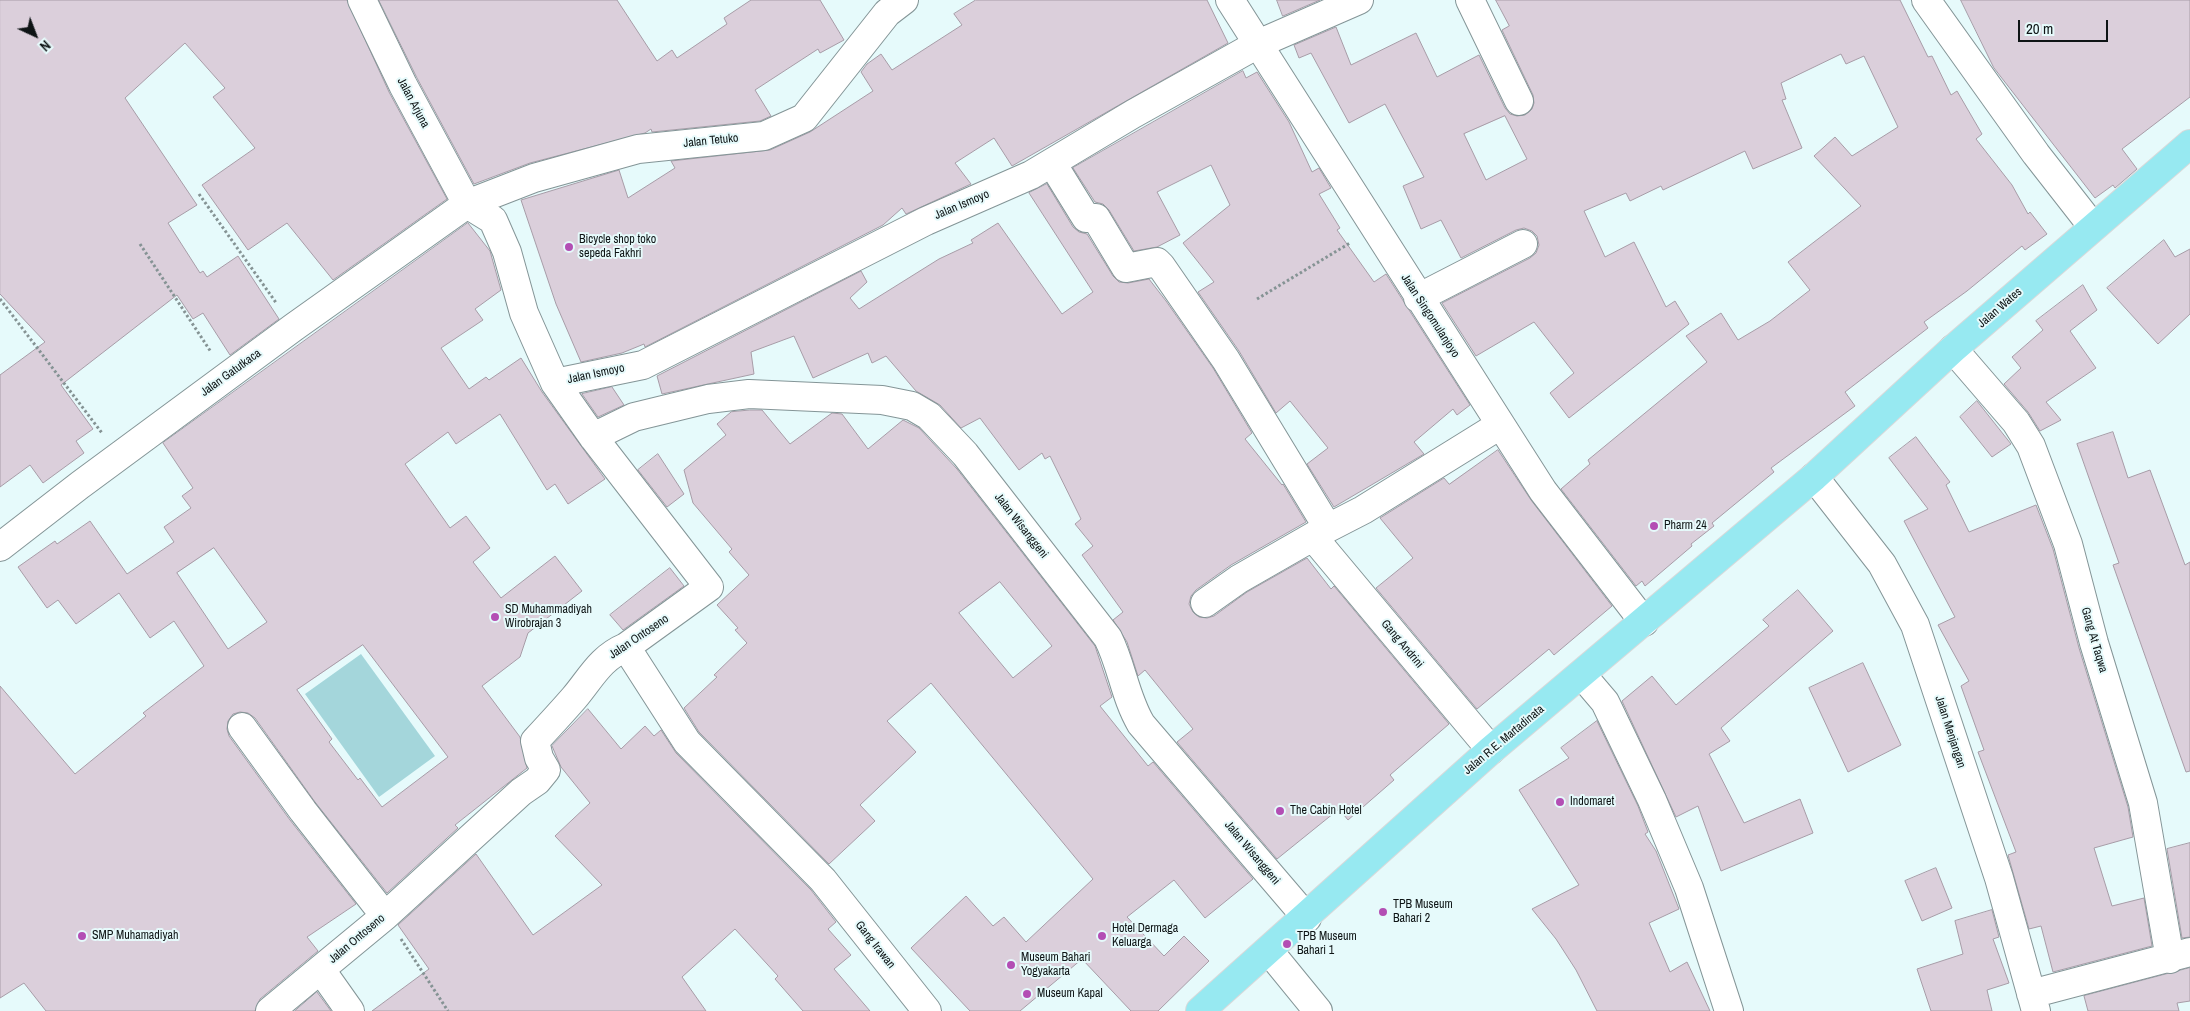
<!DOCTYPE html>
<style>
body{margin:0}
#map{position:relative;width:2190px;height:1011px;overflow:hidden;background:#e6fafb;font-family:"Archivo Narrow",sans-serif}
canvas{display:block}
.north{position:absolute;left:10px;top:10px;width:50px;height:50px;-webkit-text-stroke:4px #e6fafb;paint-order:stroke;rotate:137deg;font-size:14px;font-weight:700;line-height:20px;text-align:center;color:#0e1415}
.north::after{content:'';display:block;margin:auto;width:18px;height:22px;background:#0e1415;clip-path:polygon(50% 0,100% 100%,50% 72%,0 100%)}
.scale{position:absolute;left:2018px;top:20px;width:90px;height:22px;box-sizing:border-box;border:2px solid #0e1415;border-top:0;padding-left:6px;font-size:15px;line-height:18px;white-space:nowrap;color:#0e1415;-webkit-text-stroke:4px #e6fafb;paint-order:stroke}
</style>
<div id="map">
<canvas width="2190" height="1011"></canvas>
<div class="north">N</div>
<div class="scale">20 m</div>
</div>
<script>
const ctx = document.querySelector('canvas').getContext('2d');
ctx.lineJoin = 'round';
function paint(path, color) { ctx.fillStyle = color; ctx.fill(path, 'evenodd'); }
function trace(path, color, width, dash) { ctx.strokeStyle = color; ctx.lineWidth = width; ctx.lineCap = dash ? 'butt' : 'round'; ctx.setLineDash(dash || []); ctx.stroke(path); }
function write(font, color, halo, rows, align = 'center') {
  ctx.font = font + ' "Archivo Narrow",sans-serif'; ctx.lineWidth = 4; ctx.setLineDash([]); ctx.textBaseline = 'middle'; ctx.strokeStyle = halo; ctx.fillStyle = color; for (const [text, x, y, turn = 0] of rows) {
    ctx.save(); ctx.translate(x, y); ctx.rotate((+turn || 0) * Math.PI / 180); ctx.textAlign = isNaN(turn) ? turn : align; if (halo) ctx.strokeText(text, 0, 0); ctx.fillText(text, 0, 0); ctx.restore();
  }
}
paint(new Path2D(`
 M 361,654 L 435,756 L 379,797 L 305,694 Z`), '#a4d6db');
const building = new Path2D(`
 M 0,0 L 347,0 L 389,92 L 447,199 L 333,280 L 287,223 L 248,250 L 202,185 L 255,148 L 213,97 L 225,88 L 185,43 L 125,98 L 197,205 L 168,223 L 200,273 L 203,271 L 207,277 L 238,256 L 279,319 L 230,355 L 203,313 L 193,319 L 177,295 L 61,385 L 93,429 L 76,441 L 84,453 L 43,483 L 30,465 L 0,487 L 0,375 L 45,342 L 0,294 Z
 M 379,0 L 617,0 L 657,61 L 672,50 L 677,58 L 727,24 L 724,18 L 751,0 L 820,0 L 844,40 L 820,53 L 818,49 L 755,90 L 771,116 L 760,121 L 652,132 L 651,129 L 645,133 L 530,163 L 474,184 L 417,78 Z
 M 976,0 L 1207,0 L 1228,43 L 1012,166 L 994,138 L 955,163 L 971,184 L 906,214 L 902,208 L 883,225 L 645,347 L 644,344 L 622,353 L 581,362 L 556,304 L 521,200 L 619,170 L 628,198 L 675,168 L 671,161 L 770,150 L 810,132 L 873,91 L 861,72 L 867,64 L 881,54 L 892,70 L 962,25 L 954,14 Z
 M 1277,0 L 1320,0 L 1283,16 Z
 M 1496,0 L 1900,0 L 1928,57 L 1932,56 L 1951,95 L 1957,91 L 1982,134 L 1976,139 L 2012,185 L 2028,214 L 2030,212 L 2047,234 L 2025,250 L 2022,246 L 1967,291 L 1924,322 L 1928,328 L 1845,392 L 1855,406 L 1771,468 L 1774,472 L 1712,523 L 1714,526 L 1691,544 L 1692,546 L 1645,586 L 1642,581 L 1636,586 L 1561,489 L 1590,464 L 1588,460 L 1707,362 L 1686,336 L 1721,313 L 1738,340 L 1770,321 L 1810,290 L 1788,262 L 1861,206 L 1814,156 L 1835,137 L 1852,156 L 1898,127 L 1864,56 L 1846,64 L 1841,54 L 1781,83 L 1786,99 L 1782,100 L 1802,148 L 1753,169 L 1745,151 L 1663,190 L 1661,186 L 1630,201 L 1626,193 L 1584,211 L 1605,257 L 1634,242 L 1666,307 L 1675,301 L 1689,324 L 1569,418 L 1550,393 L 1574,373 L 1534,322 L 1476,356 L 1442,303 L 1530,258 L 1536,253 L 1539,245 L 1537,236 L 1532,231 L 1524,228 L 1516,230 L 1461,258 L 1441,220 L 1421,229 L 1403,186 L 1424,177 L 1385,104 L 1349,123 L 1311,53 L 1299,58 L 1294,45 L 1336,27 L 1351,65 L 1416,33 L 1437,77 L 1479,55 L 1505,108 L 1510,114 L 1517,116 L 1525,115 L 1532,109 L 1534,103 L 1533,95 L 1502,30 L 1509,26 ZM 1505,116 L 1527,159 L 1486,180 L 1464,134 Z
 M 1961,0 L 2190,0 L 2190,97 L 2122,149 L 2137,169 L 2115,188 L 2113,185 L 2095,198 L 1994,68 Z
 M 1243,71 L 1246,78 L 1257,72 L 1289,122 L 1312,172 L 1319,168 L 1331,188 L 1319,194 L 1340,228 L 1337,230 L 1374,282 L 1386,274 L 1470,405 L 1457,415 L 1453,409 L 1414,442 L 1424,454 L 1334,507 L 1307,464 L 1328,448 L 1290,401 L 1276,413 L 1239,351 L 1198,292 L 1214,282 L 1183,243 L 1230,205 L 1211,165 L 1157,192 L 1180,235 L 1157,247 L 1134,251 L 1109,210 L 1103,204 L 1095,202 L 1073,168 Z
 M 1047,184 L 1073,227 L 1079,232 L 1087,234 L 1113,276 L 1119,282 L 1128,283 L 1149,279 L 1166,301 L 1213,368 L 1252,433 L 1245,439 L 1282,485 L 1283,484 L 1306,522 L 1231,565 L 1196,590 L 1191,596 L 1189,604 L 1193,612 L 1199,617 L 1207,618 L 1214,616 L 1247,592 L 1307,558 L 1331,589 L 1334,586 L 1449,724 L 1390,775 L 1394,780 L 1348,820 L 1339,809 L 1277,859 L 1177,742 L 1193,729 L 1145,670 L 1138,676 L 1127,642 L 1113,620 L 1123,612 L 1082,555 L 1093,546 L 1075,524 L 1081,519 L 1050,456 L 1045,459 L 1042,453 L 1019,470 L 980,418 L 961,428 L 940,405 L 916,391 L 886,356 L 872,363 L 868,353 L 813,378 L 794,336 L 751,352 L 754,374 L 662,394 L 657,376 L 861,271 L 867,282 L 850,298 L 859,309 L 939,259 L 973,243 L 971,240 L 998,223 L 1062,314 L 1093,292 L 1029,193 Z
 M 468,223 L 490,251 L 501,290 L 475,309 L 483,320 L 441,348 L 469,389 L 486,377 L 489,380 L 521,358 L 542,392 L 605,479 L 568,504 L 555,484 L 547,490 L 500,414 L 456,444 L 448,432 L 405,464 L 450,528 L 466,516 L 490,548 L 473,562 L 501,598 L 555,556 L 582,591 L 528,633 L 520,657 L 482,686 L 520,737 L 527,768 L 455,825 L 458,828 L 387,893 L 315,802 L 255,718 L 248,713 L 240,712 L 233,714 L 228,721 L 227,729 L 229,736 L 290,820 L 356,904 L 307,937 L 318,951 L 260,999 L 255,1011 L 46,1011 L 24,983 L 0,998 L 0,686 L 75,774 L 146,716 L 143,713 L 204,666 L 174,621 L 150,638 L 119,593 L 76,624 L 58,600 L 47,608 L 18,567 L 55,541 L 57,544 L 90,521 L 127,574 L 174,542 L 164,527 L 191,508 L 182,496 L 193,488 L 163,443 ZM 214,548 L 267,622 L 228,649 L 177,573 ZM 363,645 L 448,757 L 382,807 L 360,778 L 358,780 L 329,742 L 332,739 L 297,690 Z
 M 2164,240 L 2175,257 L 2190,249 L 2190,314 L 2158,344 L 2107,288 Z
 M 2083,285 L 2097,310 L 2070,331 L 2096,368 L 2046,402 L 2061,420 L 2040,431 L 2028,412 L 2004,384 L 2021,368 L 2012,357 L 2043,330 L 2036,321 Z
 M 612,387 L 624,405 L 598,417 L 582,394 Z
 M 1977,401 L 2011,444 L 1992,457 L 1960,417 Z
 M 750,410 L 762,410 L 790,444 L 832,413 L 842,414 L 868,449 L 903,420 L 919,428 L 957,469 L 1095,646 L 1112,697 L 1100,706 L 1148,766 L 1153,762 L 1253,879 L 1205,918 L 1174,880 L 1127,917 L 1164,956 L 1184,936 L 1209,961 L 1158,1011 L 1131,1011 L 1082,959 L 1020,1011 L 970,1011 L 911,948 L 966,896 L 993,926 L 1004,917 L 1026,942 L 1093,879 L 931,683 L 887,721 L 916,752 L 860,805 L 875,821 L 829,864 L 699,732 L 684,708 L 717,677 L 714,675 L 747,643 L 735,630 L 738,628 L 717,605 L 749,575 L 729,552 L 732,549 L 693,503 L 684,470 L 726,435 L 717,424 L 731,412 ZM 1000,582 L 1052,646 L 1013,678 L 959,613 Z
 M 2113,432 L 2128,478 L 2150,470 L 2185,565 L 2190,562 L 2190,771 L 2186,772 L 2113,565 L 2119,563 L 2077,444 Z
 M 1916,437 L 1950,482 L 1946,485 L 1969,532 L 2036,505 L 2053,549 L 2079,648 L 2128,807 L 2133,837 L 2094,848 L 2112,906 L 2144,898 L 2152,946 L 2053,972 L 2041,926 L 2029,929 L 2008,855 L 2016,852 L 1978,752 L 1984,750 L 1961,686 L 1969,681 L 1938,625 L 1955,617 L 1904,521 L 1928,509 L 1889,458 Z
 M 1498,450 L 1531,500 L 1612,606 L 1554,655 L 1549,649 L 1477,709 L 1376,588 L 1413,558 L 1380,518 L 1444,478 L 1449,484 Z
 M 658,454 L 684,494 L 667,507 L 638,470 Z
 M 670,568 L 684,586 L 623,630 L 610,615 Z
 M 1798,590 L 1833,631 L 1721,728 L 1730,741 L 1709,754 L 1744,823 L 1800,799 L 1813,833 L 1721,871 L 1698,806 L 1676,817 L 1622,701 L 1652,676 L 1676,705 L 1769,626 L 1763,620 Z
 M 1863,663 L 1901,745 L 1848,772 L 1809,688 Z
 M 588,709 L 621,749 L 645,726 L 654,736 L 661,730 L 676,753 L 811,890 L 836,922 L 828,929 L 851,955 L 834,969 L 870,1011 L 803,1011 L 775,979 L 778,976 L 735,929 L 682,977 L 706,1011 L 372,1011 L 429,969 L 398,925 L 476,854 L 533,935 L 602,885 L 555,836 L 590,803 L 561,767 L 552,746 Z
 M 1597,721 L 1638,806 L 1648,832 L 1645,834 L 1656,851 L 1679,909 L 1649,923 L 1670,972 L 1687,962 L 1710,1011 L 1597,1011 L 1576,970 L 1556,939 L 1532,909 L 1579,885 L 1519,790 L 1569,758 L 1561,748 Z
 M 2190,843 L 2190,937 L 2182,938 L 2167,849 Z
 M 1936,868 L 1952,908 L 1922,921 L 1905,881 Z
 M 1992,910 L 1999,937 L 1993,939 L 2009,983 L 1987,990 L 1992,1011 L 1931,1011 L 1917,969 L 1963,954 L 1955,921 Z
 M 2190,968 L 2190,1001 L 2177,1003 L 2179,1011 L 2088,1011 L 2084,996 Z
 M 317,992 L 331,1011 L 295,1011 Z`);
paint(building, '#dbcfdb');
trace(building, '#a79ca7', 1);
const minor = new Path2D(`
 M 362,0 L 403,85 L 467,204
 M 1230,0 L 1543,491 L 1644,622
 M 1470,0 L 1519,101
 M 1926,0 L 2036,154 L 2093,227
 M 1052,163 L 1086,218 L 1096,218 L 1126,268 L 1157,262 L 1161,266 L 1226,360 L 1328,528
 M 1418,298 L 1523,244
 M 1953,349 L 2016,422 L 2031,446 L 2068,544 L 2094,643 L 2143,803 L 2170,959
 M 555,383 L 643,365 L 926,221 L 1031,175 L 1133,114 L 1258,44 L 1359,0
 M 593,437 L 634,417 L 708,399 L 749,394 L 882,400 L 912,406 L 929,416 L 965,454 L 1108,638 C 1122,666 1125,697 1141,724 L 1307,918
 M 1814,477 L 1882,564 L 1915,625 L 1999,878 L 2036,1011
 M 1313,537 L 1491,750
 M 0,547 L 80,485 L 294,327 L 467,204 L 534,178 L 638,149 L 764,136 L 804,118 L 887,13 L 904,0
 M 1205,603 L 1239,579 L 1328,528 L 1363,510 L 1500,425
 M 626,647 L 687,742 L 823,880 L 927,1011
 M 1582,675 L 1605,702 L 1652,800 L 1689,888 L 1729,1011
 M 242,727 L 303,811 L 385,916
 M 1269,951 L 1318,1011
 M 321,970 L 350,1011
 M 2031,994 L 2190,952
 M 270,1011 L 385,916 L 521,792 L 537,781 L 546,770 L 539,758 L 535,741 C 548,727 561,713 574,698 C 591,678 600,658 626,647 L 709,587 L 593,437 L 555,383 L 524,313 L 507,252 L 493,220 L 467,204`);
const major = new Path2D(`
 M 1200,1011 L 1491,750 L 1814,477 L 1953,349 L 2190,144`);
trace(minor, '#849597', 30);
trace(major, '#d8d9da', 30);
trace(new Path2D(`
 M 199,194 L 277,304
 M 140,244 L 211,352
 M 0,299 L 102,433
 M 1257,299 L 1350,243
 M 401,939 L 448,1011`), '#859394', 3, [2.5, 2.5]);
trace(minor, '#fff', 28);
trace(major, '#97e9f1', 28);
for (const [x, y, r, color] of [
 [569,247,5,"#b34eb4"],
 [1654,526,5,"#b34eb4"],
 [495,617,5,"#b34eb4"],
 [1560,802,5,"#b34eb4"],
 [1280,811,5,"#b34eb4"],
 [1383,912,5,"#b34eb4"],
 [82,936,5,"#b34eb4"],
 [1102,936,5,"#b34eb4"],
 [1287,944,5,"#b34eb4"],
 [1011,965,5,"#b34eb4"],
 [1027,994,5,"#b34eb4"]
]) { const dot = new Path2D(); dot.arc(x, y, r, 0, 2 * Math.PI); ctx.fillStyle = color; ctx.fill(dot); trace(dot, '#e6fafb', 2); }
write('12px', '#0e1415', '#e6fafb', [
 ["Jalan Arjuna",413,103,62],
 ["Jalan Tetuko",711,141,-6],
 ["Jalan Ismoyo",962,205,-23],
 ["Jalan Wates",2000,308,-41],
 ["Jalan Singomulanjoyo",1430,316,57],
 ["Jalan Gatutkaca",231,373,-36],
 ["Jalan Ismoyo",596,374,-12],
 ["Jalan Wisanggeni",1021,526,52],
 ["Jalan Ontoseno",639,637,-34],
 ["Gang At Taqwa",2094,640,74],
 ["Gang Andrini",1402,644,50],
 ["Jalan Menjangan",1950,732,72],
 ["Jalan R.E. Martadinata",1504,740,-40],
 ["Jalan Wisanggeni",1252,853,50],
 ["Jalan Ontoseno",357,939,-40],
 ["Gang Irawan",875,945,52]
]);
write('12px', '#0e1415', '#e6fafb', [
 ["Bicycle shop toko",579,240],
 ["sepeda Fakhri",579,254],
 ["Pharm 24",1664,526],
 ["SD Muhammadiyah",505,610],
 ["Wirobrajan 3",505,624],
 ["Indomaret",1570,802],
 ["The Cabin Hotel",1290,811],
 ["TPB Museum",1393,905],
 ["Bahari 2",1393,919],
 ["Hotel Dermaga",1112,929],
 ["Keluarga",1112,943],
 ["SMP Muhamadiyah",92,936],
 ["TPB Museum",1297,937],
 ["Bahari 1",1297,951],
 ["Museum Bahari",1021,958],
 ["Yogyakarta",1021,972],
 ["Museum Kapal",1037,994]
], 'left');
</script>
